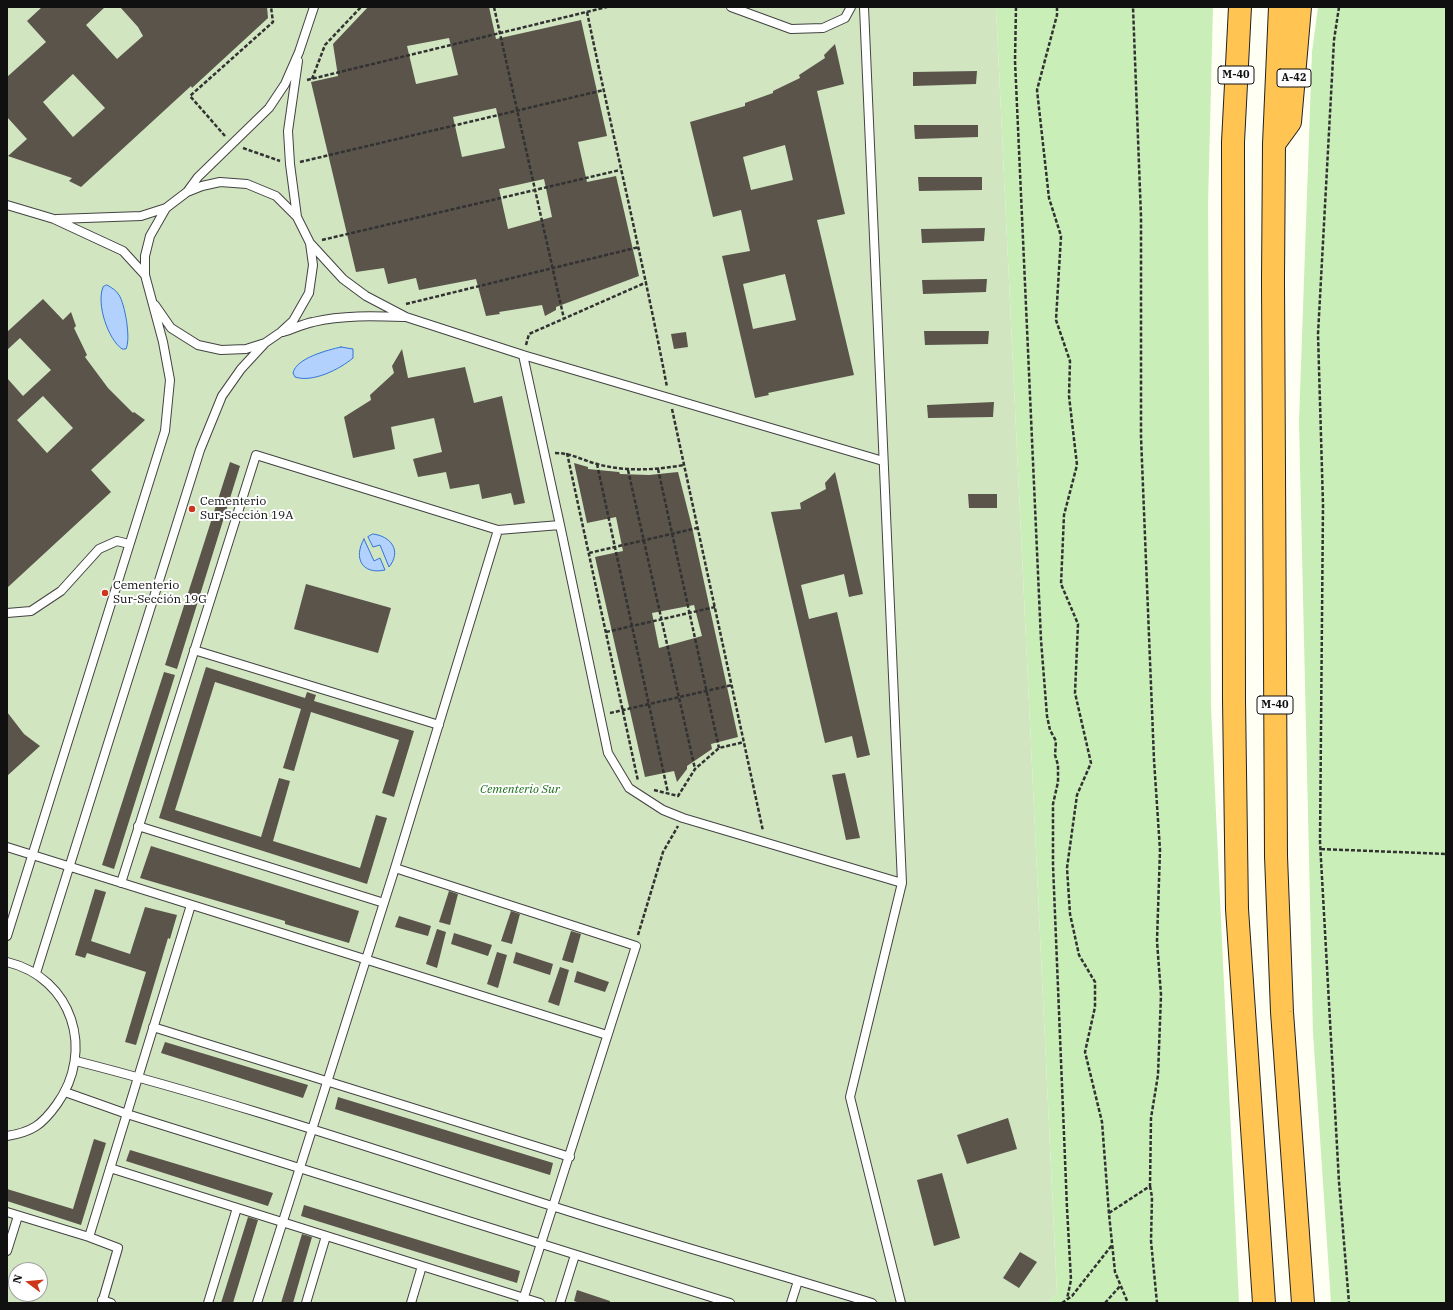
<!DOCTYPE html>
<meta charset="utf-8">
<style>
body{margin:0}
#map{position:relative;width:1453px;height:1310px;overflow:hidden;background:#fffff3;font-family:"IBM Plex Serif",serif}
canvas{display:block}
.frame{position:absolute;inset:0;border:8px solid #101010;pointer-events:none}
.north{position:absolute;left:8px;top:1262px;width:40px;height:40px;box-sizing:border-box;background:#fff;border:1px solid #9f9f9f;border-radius:50%;rotate:286deg;font-size:11px;font-weight:700;line-height:16px;text-align:center;color:#101010}
.north::after{content:'';display:block;margin:auto;width:14px;height:18px;background:#ce361a;clip-path:polygon(50% 0,100% 100%,50% 72%,0 100%)}
</style>
<div id="map">
<canvas width="1453" height="1310"></canvas>
<div class="frame"></div>
<div class="north">N</div>
</div>
<script>
const ctx = document.querySelector('canvas').getContext('2d');
ctx.lineJoin = 'round';
function paint(path, color) { ctx.fillStyle = color; ctx.fill(path, 'evenodd'); }
function trace(path, color, width, dash) { ctx.strokeStyle = color; ctx.lineWidth = width; ctx.lineCap = dash ? 'butt' : 'round'; ctx.setLineDash(dash || []); ctx.stroke(path); }
function write(font, color, halo, rows, align = 'center') {
  ctx.font = font + ' "IBM Plex Serif",serif'; ctx.lineWidth = 4; ctx.setLineDash([]); ctx.textBaseline = 'middle'; ctx.strokeStyle = halo; ctx.fillStyle = color; for (const [text, x, y, turn = 0] of rows) {
    ctx.save(); ctx.translate(x, y); ctx.rotate((+turn || 0) * Math.PI / 180); ctx.textAlign = isNaN(turn) ? turn : align; if (halo) ctx.strokeText(text, 0, 0); ctx.fillText(text, 0, 0); ctx.restore();
  }
}
paint(new Path2D(`
 M 996,7 L 1213,7 L 1208,205 L 1211,707 L 1239,1303 L 1046,1303 L 1057,1294 Z
 M 1318,7 L 1446,7 L 1446,1303 L 1331,1303 L 1313,1033 L 1299,422 L 1312,52 Z`), '#c9eeb8');
paint(new Path2D(`
 M 7,7 L 996,7 L 1057,1294 L 1046,1303 L 7,1303 ZM 16,1270 L 40,1270 L 40,1294 L 16,1294 Z`), '#d1e5c0');
const water = new Path2D(`
 M 107,285 C 112,288 116,290 119,295 C 125,304 131,339 126,349 L 122,349 C 108,339 96,304 103,287 Z
 M 341,347 L 353,349 L 353,358 C 340,369 313,383 295,377 L 293,373 C 296,358 328,350 341,347 Z
 M 373,534 C 391,536 402,551 389,567 L 380,545 L 373,547 L 368,537 Z
 M 364,539 L 374,561 L 380,558 L 385,570 C 362,575 353,558 364,539 Z`);
paint(water, '#b2d1fc');
trace(water, '#3275da', 1);
paint(new Path2D(`
 M 42,7 L 105,7 L 86,25 L 117,59 L 143,36 L 138,27 L 120,7 L 267,7 L 268,18 L 192,88 L 191,86 L 81,187 L 69,181 L 72,178 L 8,156 L 27,139 L 7,117 L 7,77 L 46,42 L 27,21 ZM 73,74 L 105,108 L 73,137 L 43,102 Z
 M 368,7 L 489,7 L 496,39 L 581,20 L 607,136 L 578,142 L 587,182 L 616,176 L 639,276 L 556,307 L 556,310 L 545,316 L 542,305 L 499,312 L 500,314 L 486,316 L 476,279 L 419,290 L 416,278 L 388,284 L 384,268 L 356,272 L 311,82 L 338,76 L 333,44 ZM 449,38 L 458,75 L 416,84 L 407,46 ZM 496,108 L 505,148 L 462,157 L 453,117 ZM 544,179 L 552,217 L 508,229 L 499,189 Z
 M 835,44 L 844,84 L 817,91 L 845,214 L 817,220 L 854,375 L 768,393 L 769,395 L 755,398 L 722,256 L 750,251 L 741,210 L 713,217 L 690,122 L 745,106 L 745,103 L 773,93 L 773,91 L 800,78 L 799,75 L 825,58 L 824,55 ZM 785,145 L 793,180 L 751,190 L 743,157 ZM 785,274 L 796,320 L 753,329 L 743,284 Z
 M 977,71 L 976,84 L 913,86 L 913,72 Z
 M 914,125 L 978,125 L 978,137 L 915,139 Z
 M 918,177 L 982,177 L 982,190 L 919,191 Z
 M 985,228 L 984,241 L 922,243 L 921,229 Z
 M 987,279 L 986,292 L 923,294 L 922,280 Z
 M 43,299 L 63,320 L 71,312 L 76,326 L 74,328 L 87,355 L 85,357 L 108,388 L 133,413 L 134,412 L 145,420 L 91,470 L 111,492 L 7,588 L 7,378 L 23,396 L 51,370 L 20,338 L 7,350 L 7,332 ZM 43,396 L 73,428 L 47,453 L 17,420 Z
 M 924,331 L 989,331 L 988,344 L 925,345 Z
 M 686,332 L 688,347 L 674,349 L 671,334 Z
 M 402,349 L 408,378 L 465,367 L 474,403 L 502,396 L 525,503 L 514,505 L 511,493 L 482,499 L 479,484 L 450,489 L 446,472 L 418,477 L 413,459 L 442,452 L 434,418 L 391,427 L 395,449 L 353,458 L 344,417 L 371,400 L 370,395 L 394,373 L 392,366 Z
 M 994,402 L 993,417 L 928,418 L 927,405 Z
 M 230,462 L 240,466 L 177,669 L 165,665 Z
 M 574,463 L 588,467 L 588,469 L 619,472 L 620,474 L 649,475 L 678,472 L 692,527 L 738,737 L 711,744 L 712,749 L 687,766 L 687,769 L 677,782 L 674,771 L 645,777 L 595,557 L 623,551 L 616,517 L 587,523 ZM 694,605 L 702,636 L 659,648 L 652,613 Z
 M 835,472 L 863,594 L 849,597 L 844,574 L 801,585 L 809,619 L 837,612 L 870,755 L 857,758 L 852,736 L 825,743 L 771,512 L 801,509 L 800,503 L 826,489 L 825,483 Z
 M 968,494 L 997,494 L 997,508 L 969,508 Z
 M 306,584 L 391,608 L 378,653 L 294,629 Z
 M 206,667 L 305,698 L 307,692 L 316,695 L 314,701 L 414,731 L 394,797 L 382,793 L 399,740 L 311,712 L 294,771 L 283,768 L 301,709 L 215,682 L 175,810 L 261,837 L 279,778 L 290,781 L 273,841 L 360,868 L 376,815 L 387,818 L 367,884 L 159,818 Z
 M 164,672 L 175,675 L 114,869 L 102,865 Z
 M 7,712 L 24,734 L 40,746 L 7,776 Z
 M 845,773 L 860,838 L 846,840 L 832,775 Z
 M 151,846 L 359,911 L 349,943 L 285,924 L 285,921 L 140,878 Z
 M 95,889 L 106,892 L 91,941 L 130,954 L 145,907 L 177,915 L 170,939 L 168,938 L 136,1045 L 125,1042 L 146,972 L 87,953 L 85,958 L 75,955 Z
 M 449,891 L 458,894 L 450,925 L 439,922 Z
 M 511,911 L 520,914 L 512,944 L 501,941 Z
 M 399,916 L 431,926 L 428,936 L 395,927 Z
 M 437,929 L 446,932 L 437,968 L 426,964 Z
 M 571,931 L 581,934 L 573,963 L 562,960 Z
 M 454,933 L 492,945 L 488,956 L 451,944 Z
 M 497,952 L 507,955 L 498,988 L 487,984 Z
 M 516,952 L 553,964 L 550,975 L 513,963 Z
 M 560,967 L 569,970 L 559,1006 L 548,1002 Z
 M 577,971 L 609,982 L 605,992 L 574,982 Z
 M 165,1042 L 308,1085 L 303,1098 L 161,1053 Z
 M 338,1097 L 553,1163 L 550,1175 L 335,1109 Z
 M 1008,1118 L 1017,1149 L 967,1164 L 957,1135 Z
 M 94,1139 L 106,1143 L 81,1225 L 7,1201 L 7,1189 L 73,1209 Z
 M 130,1150 L 273,1193 L 268,1206 L 126,1161 Z
 M 942,1173 L 960,1238 L 934,1246 L 917,1180 Z
 M 304,1205 L 520,1271 L 517,1283 L 301,1216 Z
 M 248,1217 L 258,1220 L 233,1303 L 221,1303 Z
 M 302,1234 L 312,1237 L 293,1303 L 281,1303 Z
 M 1020,1252 L 1037,1262 L 1019,1288 L 1003,1278 Z
 M 577,1290 L 610,1301 L 610,1303 L 580,1303 L 574,1301 Z`), '#5a544b');
const lane = new Path2D(`
 M 731,7 L 791,29 L 823,28 L 845,18 L 851,7
 M 864,7 L 902,883 L 850,1097 L 901,1303
 M 187,192 L 202,186 L 220,182 L 247,184 L 276,196 L 297,217
 M 7,205 L 54,219 L 123,251 L 145,275
 M 57,219 L 141,216 L 166,208
 M 310,243 L 343,279 L 366,296 L 406,317 L 523,355 L 883,461
 M 155,305 L 171,328 L 198,345 L 221,350 L 246,349 L 265,343 L 281,332 L 293,321 L 309,293 L 313,265 L 310,243 L 297,217 L 290,164 L 288,131 L 298,61
 M 283,332 C 293,329 303,324 313,322 C 343,315 373,316 404,317
 M 523,355 L 560,525 L 608,753 L 629,788 L 663,810 L 683,818 L 902,883
 M 7,613 L 31,611 L 61,591 L 99,549 L 117,541 L 129,544
 M 194,650 L 439,725
 M 138,826 L 384,903
 M 7,847 L 607,1035
 M 121,883 L 256,455 L 498,530
 M 7,936 L 165,431 L 170,380 L 163,342 L 145,275 L 145,256 L 150,236 L 166,208 L 187,192 L 198,177 L 269,108 L 285,84 L 299,52 L 314,7
 M 7,962 C 73,978 95,1051 57,1104 C 42,1125 32,1132 7,1136
 M 36,973 L 200,450 L 222,396 L 241,369 L 265,343
 M 153,1027 L 570,1157
 M 76,1061 C 237,1102 394,1156 552,1206 C 658,1240 765,1270 872,1303
 M 65,1092 L 127,1114 L 730,1303
 M 110,1168 L 540,1303
 M 7,1212 L 89,1237 L 118,1248 L 102,1303
 M 89,1237 L 191,905
 M 7,1251 L 18,1216
 M 102,1300 L 111,1303
 M 208,1303 L 237,1208
 M 257,1303 L 395,868
 M 306,1303 L 326,1236
 M 411,1303 L 422,1266
 M 522,1303 L 636,946 L 395,868 L 498,530 L 560,525
 M 560,1303 L 575,1255
 M 791,1303 L 798,1281`);
const highway = new Path2D(`
 M 1240,7 L 1233,142 L 1234,700 L 1237,909 L 1264,1303
 M 1280,7 L 1274,144 L 1273,279 L 1276,856 L 1282,1012 L 1303,1303
 M 1274,144 L 1290,122 L 1300,7`);
trace(lane, '#434343', 10);
trace(highway, '#212121', 24);
trace(new Path2D(`
 M 494,7 L 564,319
 M 1016,7 L 1015,61 L 1041,640 L 1047,716 L 1050,730 L 1056,741 L 1055,755 L 1058,765 L 1058,782 L 1053,804 L 1053,865 L 1067,1208 L 1071,1280 L 1067,1299
 M 1057,7 L 1057,15 L 1037,90 L 1049,198 L 1061,236 L 1056,320 L 1070,361 L 1069,396 L 1077,465 L 1064,515 L 1061,584 L 1078,624 L 1075,693 L 1091,763 L 1077,795 L 1067,868 L 1070,914 L 1079,955 L 1095,982 L 1095,1007 L 1085,1052 L 1102,1122 L 1109,1214 L 1115,1272 L 1128,1303
 M 1339,7 L 1334,40 L 1318,334 L 1323,505 L 1320,842 L 1339,1182 L 1349,1303
 M 587,12 C 613,137 643,261 667,387
 M 312,79 L 325,45 L 361,7
 M 307,80 L 607,7
 M 225,136 L 190,96 L 273,22 L 271,7
 M 243,148 L 280,161
 M 300,162 L 604,90
 M 322,240 L 620,170
 M 406,304 L 639,247
 M 526,345 L 529,334 L 647,282
 M 672,409 L 763,831
 M 555,453 C 571,453 582,460 597,464 C 626,472 655,470 684,465
 M 567,453 L 638,781
 M 597,464 L 668,793
 M 658,469 L 719,748
 M 628,470 L 695,769
 M 589,553 L 697,528
 M 606,632 L 715,607
 M 610,713 L 732,685
 M 654,790 L 678,796 L 695,769 L 719,748 L 744,742
 M 1321,849 L 1446,854
 M 638,935 L 663,852 L 678,826
 M 1150,1186 L 1152,1197 L 1151,1241 L 1157,1303
 M 1109,1213 L 1150,1186 L 1151,1118 L 1158,1075 L 1161,995 L 1157,941 L 1160,850 L 1154,760 L 1141,437 L 1141,217 L 1133,7
 M 1062,1303 L 1072,1296 L 1112,1245
 M 1105,1303 L 1121,1285`), '#323232', 2.5, [4, 2]);
trace(lane, '#fff', 8);
trace(highway, '#ffc451', 22);
for (const [x, y, r, color] of [
 [192,509,4,"#ce361a"],
 [105,593,4,"#ce361a"]
]) { const dot = new Path2D(); dot.arc(x, y, r, 0, 2 * Math.PI); ctx.fillStyle = color; ctx.fill(dot); trace(dot, '#fff', 1.5); }
for (const [x, y, w] of [
 [1236,75,36],
 [1294,78,34],
 [1275,705,36]
]) { const box = new Path2D(); box.roundRect(x - w / 2, y - 9, w, 18, 3); ctx.fillStyle = '#fff'; ctx.fill(box); trace(box, '#101010', 1); }
write('bold 11px', '#101010', null, [
 ["M-40",1236,75],
 ["A-42",1294,78],
 ["M-40",1275,705]
]);
write('12px', '#101010', '#fff', [
 ["Cementerio",200,502],
 ["Sur-Sección 19A",200,516],
 ["Cementerio",113,586],
 ["Sur-Sección 19G",113,600]
], 'left');
write('italic 12px', '#196f19', '#fff', [
 ["Cementerio Sur",520,790]
]);
</script>
